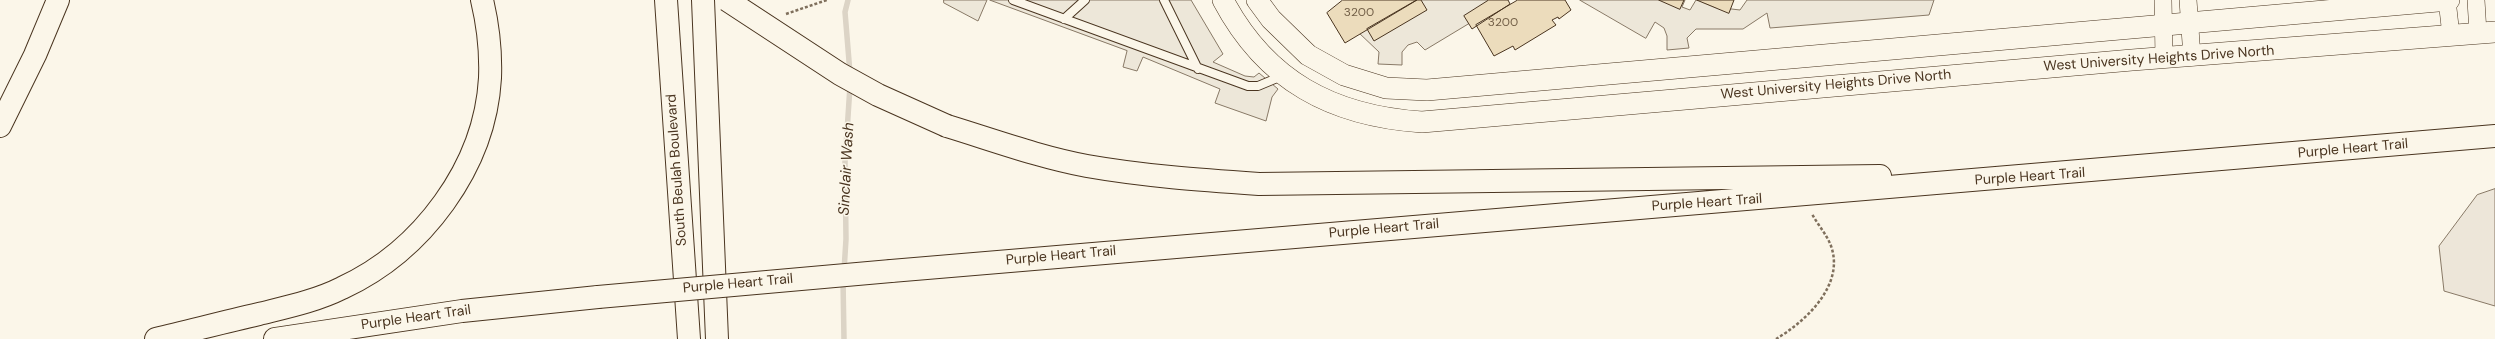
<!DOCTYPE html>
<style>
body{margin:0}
canvas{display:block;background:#fbf6e9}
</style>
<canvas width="2495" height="339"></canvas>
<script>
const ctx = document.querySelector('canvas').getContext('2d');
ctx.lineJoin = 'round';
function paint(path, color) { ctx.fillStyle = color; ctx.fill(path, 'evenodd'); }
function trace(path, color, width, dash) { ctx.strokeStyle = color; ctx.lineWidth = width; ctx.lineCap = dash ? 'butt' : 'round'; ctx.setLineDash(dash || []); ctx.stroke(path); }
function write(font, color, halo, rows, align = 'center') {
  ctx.font = font + ' "DM Sans",sans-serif'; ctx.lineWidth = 3; ctx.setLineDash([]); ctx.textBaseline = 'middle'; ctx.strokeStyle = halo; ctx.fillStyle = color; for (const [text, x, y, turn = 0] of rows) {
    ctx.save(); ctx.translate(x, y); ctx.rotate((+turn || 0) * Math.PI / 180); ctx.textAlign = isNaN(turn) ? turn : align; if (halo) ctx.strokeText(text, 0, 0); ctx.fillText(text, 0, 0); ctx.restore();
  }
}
const green = new Path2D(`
 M 2495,189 L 2495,306 L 2444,291 L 2439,246 L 2477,195 Z`);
paint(green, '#ede6d9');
trace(green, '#887966', 1);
const parking = new Path2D(`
 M 944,0 L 987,0 L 978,21 L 944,3 Z
 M 990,0 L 1191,0 L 1223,54 L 1213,62 L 1245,76 L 1254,77 L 1259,73 L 1278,89 L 1272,97 L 1266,121 L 1215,103 L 1220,89 L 1143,57 L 1137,71 L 1123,67 L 1127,51 Z
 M 1412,0 L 1508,0 L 1425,50 L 1417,42 L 1408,45 L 1402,52 L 1402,65 L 1378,64 L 1379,52 L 1358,32 Z
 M 1580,0 L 1685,0 L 1682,7 L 1690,10 L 1696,0 L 1699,0 L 1715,7 L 1740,10 L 1747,0 L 1934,0 L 1929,15 L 1770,28 L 1767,13 L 1743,29 L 1696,29 L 1687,38 L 1689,48 L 1667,50 L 1667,36 L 1664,28 L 1655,22 L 1646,38 Z`);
paint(parking, '#ede7d9');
trace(parking, '#887966', 1);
trace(new Path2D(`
 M 848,0 L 845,12 L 850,73
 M 844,271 L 846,239 L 845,162 L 850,86
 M 843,279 L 844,339`), '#dcd4c6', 5.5);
const building = new Path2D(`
 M 1343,0 L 1417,0 L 1345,43 L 1327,13 Z
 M 1417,0 L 1421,0 L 1427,10 L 1374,41 L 1367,29 Z
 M 1489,0 L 1508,0 L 1510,4 L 1472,29 L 1464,16 Z
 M 1518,0 L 1565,0 L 1571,10 L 1559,19 L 1558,17 L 1552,20 L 1556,25 L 1515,50 L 1513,46 L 1494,56 L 1476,25 Z
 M 1659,0 L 1684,0 L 1680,9 Z
 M 1697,0 L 1734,0 L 1729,13 Z`);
paint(building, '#ecdcbc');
trace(building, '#4a3520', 1);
const service = new Path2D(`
 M 1013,0 L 1248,86 L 1258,86 L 1282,76
 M 1164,0 L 1198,69
 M 1064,19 L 1085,0`);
const minor = new Path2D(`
 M 2163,0 L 2164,58
 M 2188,0 L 2192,57
 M 2447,0 L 2451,35
 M 2476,0 L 2478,33`);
const tertiary = new Path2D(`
 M 1223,0 C 1266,81 1332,116 1422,122 L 2132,60 L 2495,32
 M 1257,0 L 1271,19 L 1308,55 L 1344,75 L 1386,88 L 1427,90 L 2449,0`);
const secondary = new Path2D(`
 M 666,0 L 689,339
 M 703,0 L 717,339`);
const motorway = new Path2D(`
 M 0,126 L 35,55 L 58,0
 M 947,126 C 993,140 1039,157 1087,166 C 1144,176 1201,180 1259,184 L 1880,176
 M 891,271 C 1426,225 1961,184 2495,136
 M 156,339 C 190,331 224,322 259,314 C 287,307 316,301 342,288 C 422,251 485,167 490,78 C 491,52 488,25 482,0
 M 275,339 L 462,311 L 598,297`);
trace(service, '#4a3520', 10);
trace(minor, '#4a3520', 18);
trace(tertiary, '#4a3520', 22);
trace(secondary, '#4a3520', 24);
trace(motorway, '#4a3520', 24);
trace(new Path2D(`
 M 786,14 L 827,0
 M 1776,339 C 1806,321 1845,285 1831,246 C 1827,235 1818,225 1812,214`), '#7f6f5c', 2.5, [3, 2]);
trace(service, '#fbf6e9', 8);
trace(minor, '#fbf6e9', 17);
trace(tertiary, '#fbf6e9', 21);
trace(secondary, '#fbf6e9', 22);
trace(motorway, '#fbf6e9', 22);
const motorwayBridge = new Path2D(`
 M 727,0 L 840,74 L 878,95 L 947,126
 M 598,297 L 891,271`);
trace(motorwayBridge, '#4a3520', 24, []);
trace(motorwayBridge, '#fbf6e9', 22);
write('12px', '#725f47', null, [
 ["3200",1359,13],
 ["3200",1503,23]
]);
write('14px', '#4a3520', '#fbf6e9', [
 ["West University Heights Drive North",2159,59,-4],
 ["West University Heights Drive North",1836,85,-5],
 ["Purple Heart Trail",2353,149,-5],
 ["South Beulah Boulevard",677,170,-94],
 ["Purple Heart Trail",2030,177,-4],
 ["Purple Heart Trail",1707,203,-4],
 ["Purple Heart Trail",1384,229,-5],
 ["Purple Heart Trail",1061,256,-5],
 ["Purple Heart Trail",738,284,-5],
 ["Purple Heart Trail",416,318,-8]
]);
write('italic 15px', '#4a3520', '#fbf6e9', [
 ["Sinclair Wash",847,169,-87]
]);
</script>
